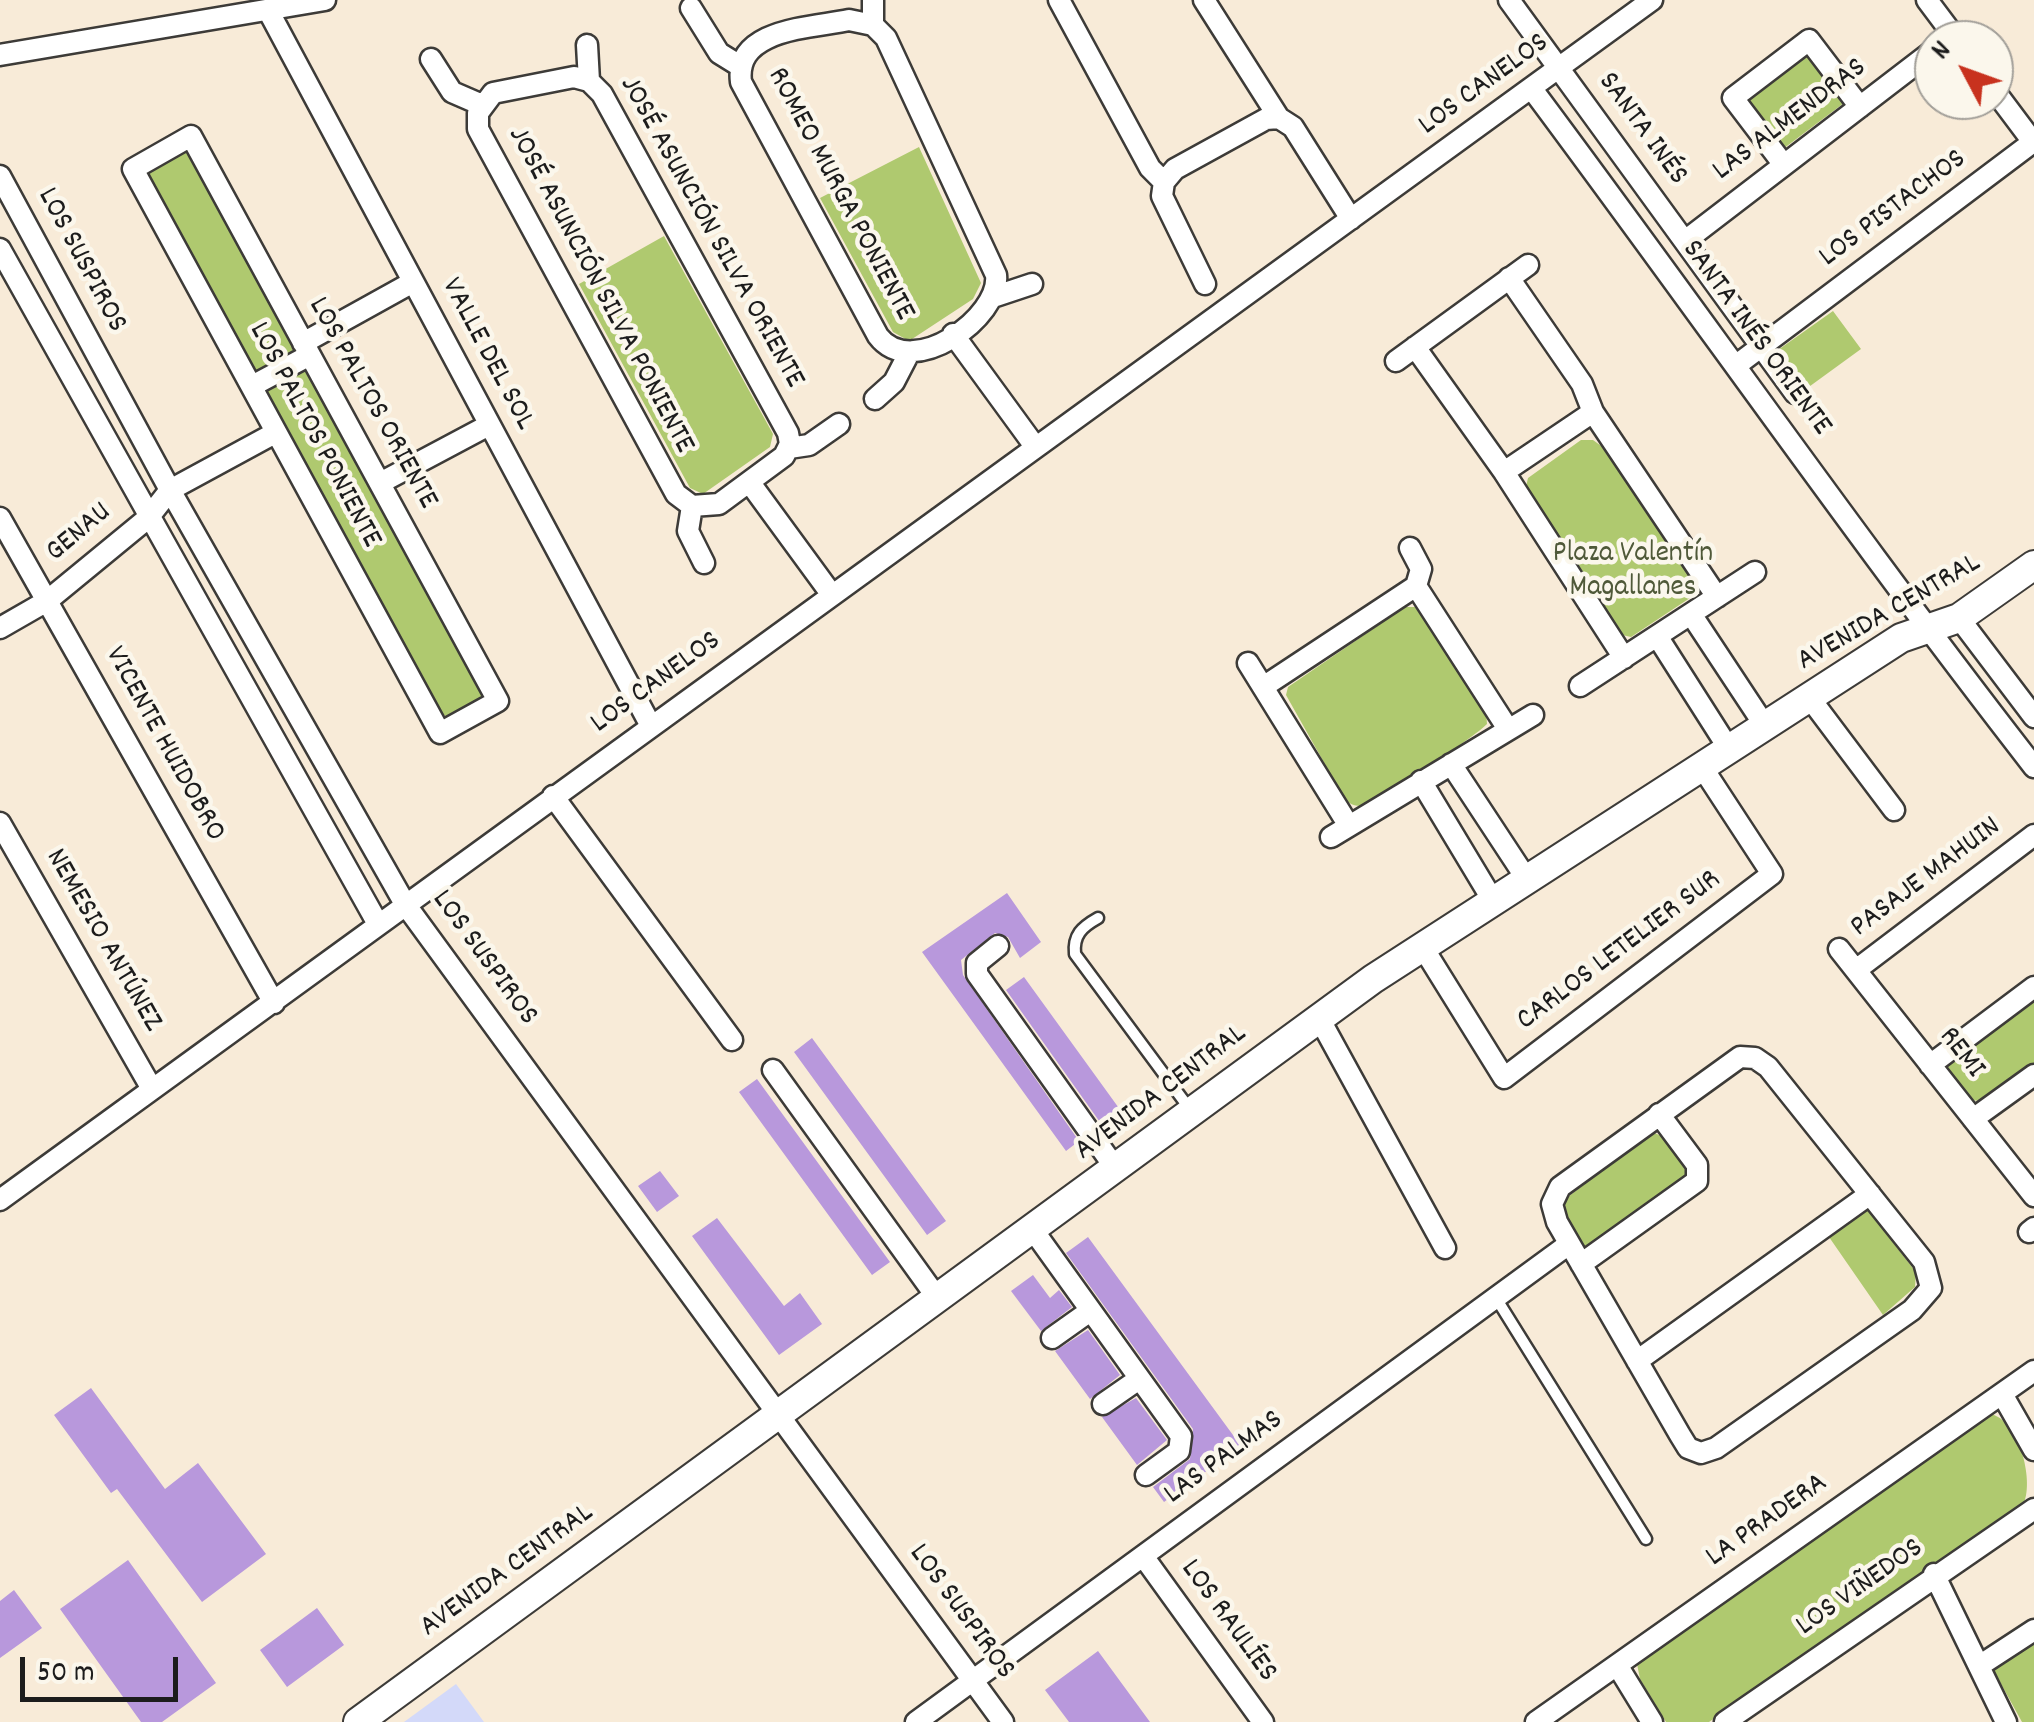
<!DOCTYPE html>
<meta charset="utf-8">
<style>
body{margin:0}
#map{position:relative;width:2034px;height:1722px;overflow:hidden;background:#f8ebd8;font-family:Dekko,sans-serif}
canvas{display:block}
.north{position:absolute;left:1914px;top:20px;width:100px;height:100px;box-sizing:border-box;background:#fbf7ec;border:2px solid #a29f99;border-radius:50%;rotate:311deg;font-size:28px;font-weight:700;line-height:40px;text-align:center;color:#1c1c1c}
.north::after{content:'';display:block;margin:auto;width:35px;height:45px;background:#c8321e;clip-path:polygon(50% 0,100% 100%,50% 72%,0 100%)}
.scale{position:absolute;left:20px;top:1657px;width:158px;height:45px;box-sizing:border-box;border:5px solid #1c1c1c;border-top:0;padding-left:12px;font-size:30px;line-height:35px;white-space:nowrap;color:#1c1c1c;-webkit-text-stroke:8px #fbf7ec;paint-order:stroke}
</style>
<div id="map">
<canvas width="2034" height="1722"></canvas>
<div class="north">N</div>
<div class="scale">50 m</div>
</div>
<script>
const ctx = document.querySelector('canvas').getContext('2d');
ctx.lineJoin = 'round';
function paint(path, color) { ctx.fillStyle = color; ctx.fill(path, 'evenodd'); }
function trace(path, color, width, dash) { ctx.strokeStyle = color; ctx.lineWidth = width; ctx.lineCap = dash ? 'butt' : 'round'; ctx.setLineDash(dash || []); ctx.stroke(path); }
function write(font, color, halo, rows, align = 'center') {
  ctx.font = font + ' Dekko,sans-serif'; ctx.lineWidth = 9; ctx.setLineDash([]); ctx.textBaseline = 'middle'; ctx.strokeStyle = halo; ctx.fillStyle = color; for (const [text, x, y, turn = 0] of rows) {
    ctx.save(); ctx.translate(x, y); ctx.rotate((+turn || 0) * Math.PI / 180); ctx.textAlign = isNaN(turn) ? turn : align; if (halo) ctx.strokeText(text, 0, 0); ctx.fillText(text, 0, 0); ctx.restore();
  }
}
paint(new Path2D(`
 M 456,1684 L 484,1722 L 404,1722 Z`), '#d3d9f9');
paint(new Path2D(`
 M 1804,52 L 1844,103 L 1783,149 L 1745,97 Z
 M 919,147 L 981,283 L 973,299 L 909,341 L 893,332 L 820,198 Z
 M 187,150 L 487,693 L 477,707 L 452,720 L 436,710 L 145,180 L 149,166 Z
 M 664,236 L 773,434 L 770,447 L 703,494 L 690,488 L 579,284 Z
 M 1833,311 L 1861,349 L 1806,389 L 1778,350 Z
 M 1581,440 L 1593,440 L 1604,448 L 1697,584 L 1693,596 L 1631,637 L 1618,634 L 1525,491 L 1528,478 Z
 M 1405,607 L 1415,607 L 1424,614 L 1486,711 L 1487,724 C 1475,737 1374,804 1360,806 C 1354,806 1349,803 1345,800 L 1286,695 L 1288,687 Z
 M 2034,995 L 2034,1065 L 1982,1101 L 1970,1100 L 1943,1067 Z
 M 1652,1132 L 1664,1137 L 1692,1174 L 1587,1250 L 1564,1215 L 1564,1200 Z
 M 1866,1208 L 1916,1272 L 1915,1287 L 1883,1315 L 1829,1237 Z
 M 1991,1414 C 2019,1421 2034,1479 2024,1503 L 1709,1722 L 1666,1722 L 1640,1679 L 1636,1659 Z
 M 2034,1640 L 2034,1722 L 2022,1722 L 1990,1664 Z`), '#afc96f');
paint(new Path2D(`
 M 1007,893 L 1041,942 L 1020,958 L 1008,937 L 995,933 L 961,960 L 963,975 L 1079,1141 L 1066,1151 L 922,952 Z
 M 1024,977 L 1121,1111 L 1102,1125 L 1006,990 Z
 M 812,1038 L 946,1221 L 927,1235 L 794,1052 Z
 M 757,1079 L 890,1262 L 872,1275 L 739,1092 Z
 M 660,1171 L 679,1196 L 657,1212 L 638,1186 Z
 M 717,1218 L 784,1306 L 800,1293 L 822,1324 L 779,1355 L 692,1236 Z
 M 1088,1237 L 1241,1446 L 1164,1502 L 1153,1487 L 1190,1459 L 1193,1429 L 1066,1253 Z
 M 1033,1275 L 1050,1298 L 1059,1290 L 1072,1307 L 1041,1331 L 1011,1291 Z
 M 1088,1330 L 1120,1375 L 1090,1399 L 1055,1351 Z
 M 91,1388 L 165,1489 L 198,1463 L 266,1554 L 202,1602 L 117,1489 L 111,1493 L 54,1415 Z
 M 1136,1398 L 1167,1440 L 1137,1465 L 1102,1417 Z
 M 128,1560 L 216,1683 L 162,1722 L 141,1722 L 60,1609 Z
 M 14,1590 L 42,1628 L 0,1658 L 0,1601 Z
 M 317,1608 L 344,1645 L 287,1687 L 260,1650 Z
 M 1098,1651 L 1150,1722 L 1069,1722 L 1045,1690 Z`), '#b898dc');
const lane = new Path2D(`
 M 1098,918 C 1082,927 1073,935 1075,954 L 1189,1108
 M 1496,1298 L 1646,1539`);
const street = new Path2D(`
 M 1059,0 L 1150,168 L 1164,182
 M 1204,0 L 1279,118
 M 1509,0 L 1795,393
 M 1927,0 L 1957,40
 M 691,8 L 719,53 L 740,66
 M 269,12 L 651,726
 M 849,20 L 873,25 L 886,38 L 996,275 C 1001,317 912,381 878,336 L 741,82 C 734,28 812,28 849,20 Z
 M 873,25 L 873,0
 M 587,45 L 589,81
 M 0,55 L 325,0
 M 431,59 L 452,92 L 482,105
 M 574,77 L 589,81 L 602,94 L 788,433 L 790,444 L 784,456 L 719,504 L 692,506 L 676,494 L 478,129 L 478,113 L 493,93 Z
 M 1532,89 C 1700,314 1861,545 2034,767
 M 191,136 L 498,701 L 440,733 L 133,169 Z
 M 1784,165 L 1733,98 L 1809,40 L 1860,107
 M 0,176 L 170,490 L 405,904 L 1003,1722
 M 1685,241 L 1934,50
 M 0,249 L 378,924
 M 1509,278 L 1582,384 L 1593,412 L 1717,597
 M 1205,284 L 1162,196 L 1164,182 L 1175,169 L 1266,119 L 1279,118 L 1293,127 L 1351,219
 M 993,297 L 1032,284
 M 953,334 L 1034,445
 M 303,343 L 413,282
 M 1415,347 L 1504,472 L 1624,658
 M 1396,361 L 1528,265
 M 1738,364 L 2033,142 L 1994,90
 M 252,386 L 310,355
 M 875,399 L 894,382 L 908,355
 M 789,448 L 809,445 L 839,424
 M 1504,472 L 1593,412
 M 380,483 L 489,425
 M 750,483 L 832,595
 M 692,506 L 688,531 L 704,563
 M 0,518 L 274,1003
 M 1410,548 L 1421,569 L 1416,586 L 1508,729
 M 1691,614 L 1765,726
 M 1959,618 L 2034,717
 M 0,628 L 47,601 L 148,518 L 170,490 L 275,433
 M 1657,636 L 1729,749
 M 1248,663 L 1349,826
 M 1580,686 L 1755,572
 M 1263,687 L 1416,586
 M 1809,697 L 1894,810
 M 1451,764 L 1526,878
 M 1421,781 L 1492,899
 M 553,796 L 732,1040
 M 0,823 L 152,1089
 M 1331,837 L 1533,715
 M 998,946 L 977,963 L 977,974 L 1116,1169
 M 1422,946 L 1504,1078 L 1772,874 L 1702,767
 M 1839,949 L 2034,1196
 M 1856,970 L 2034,835
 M 1319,1018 L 1445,1248
 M 1740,1057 L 1755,1058 L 1768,1067 L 1924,1262 L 1931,1288 L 1912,1310 L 1716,1448 L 1701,1453 L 1688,1448 L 1680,1435 L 1557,1222 L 1552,1204 L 1560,1187 Z
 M 1930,1065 L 2034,987
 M 773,1070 L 938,1299
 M 1973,1119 L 2034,1075
 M 0,1200 L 1652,0
 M 1033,1230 L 1181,1436 L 1179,1451 L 1146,1475
 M 2029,1232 L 2034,1228
 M 1581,1264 L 1697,1181 L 1697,1165 L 1659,1114
 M 1052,1338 L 1090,1311
 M 1637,1361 L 1870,1194
 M 2002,1394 L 2034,1450
 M 1103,1404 L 1139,1379
 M 1143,1556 L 1263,1722
 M 1934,1574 L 2006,1722
 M 1617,1665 L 1652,1722
 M 1979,1666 L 2034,1630
 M 916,1722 L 1569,1244
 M 1536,1722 L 2034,1371
 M 1725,1722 L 2034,1509`);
const secondary = new Path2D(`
 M 358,1722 L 1373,979 L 1901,638 L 1959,618 L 2034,565`);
trace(lane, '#3d3b38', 15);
trace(street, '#3d3b38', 25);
trace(secondary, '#3d3b38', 32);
trace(lane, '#fff', 10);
trace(street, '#fff', 20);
trace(secondary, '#fff', 28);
write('30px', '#1c1c1c', '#fbf7ec', [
 ["LOS CANELOS",1485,86,-36],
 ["LAS ALMENDRAS",1791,121,-37],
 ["SANTA INÉS",1641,130,54],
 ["ROMEO MURGA PONIENTE",839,195,62],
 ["LOS PISTACHOS",1894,210,-37],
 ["JOSÉ ASUNCIÓN SILVA ORIENTE",710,233,61],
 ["LOS SUSPIROS",80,261,62],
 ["JOSÉ ASUNCIÓN SILVA PONIENTE",599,291,62],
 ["SANTA INÉS ORIENTE",1755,339,54],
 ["VALLE DEL SOL",486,355,62],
 ["LOS PALTOS ORIENTE",371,404,61],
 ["LOS PALTOS PONIENTE",313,436,62],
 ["GENAU",80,534,-40],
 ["AVENIDA CENTRAL",1890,614,-30],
 ["LOS CANELOS",657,684,-36],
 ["VICENTE HUIDOBRO",163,745,61],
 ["PASAJE MAHUIN",1927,879,-37],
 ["NEMESIO ANTÚNEZ",102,941,60],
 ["CARLOS LETELIER SUR",1620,952,-37],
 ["LOS SUSPIROS",483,959,54],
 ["REMI",1960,1054,52],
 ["AVENIDA CENTRAL",1162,1094,-37],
 ["LAS PALMAS",1225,1459,-36],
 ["LA PRADERA",1768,1522,-35],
 ["AVENIDA CENTRAL",508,1572,-36],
 ["LOS VIÑEDOS",1861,1589,-35],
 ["LOS SUSPIROS",960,1613,54],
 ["LOS RAULÍES",1227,1622,54]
]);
write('30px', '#4f5939', '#fbf7ec', [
 ["Plaza Valentín",1633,556],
 ["Magallanes",1633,590]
]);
</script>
